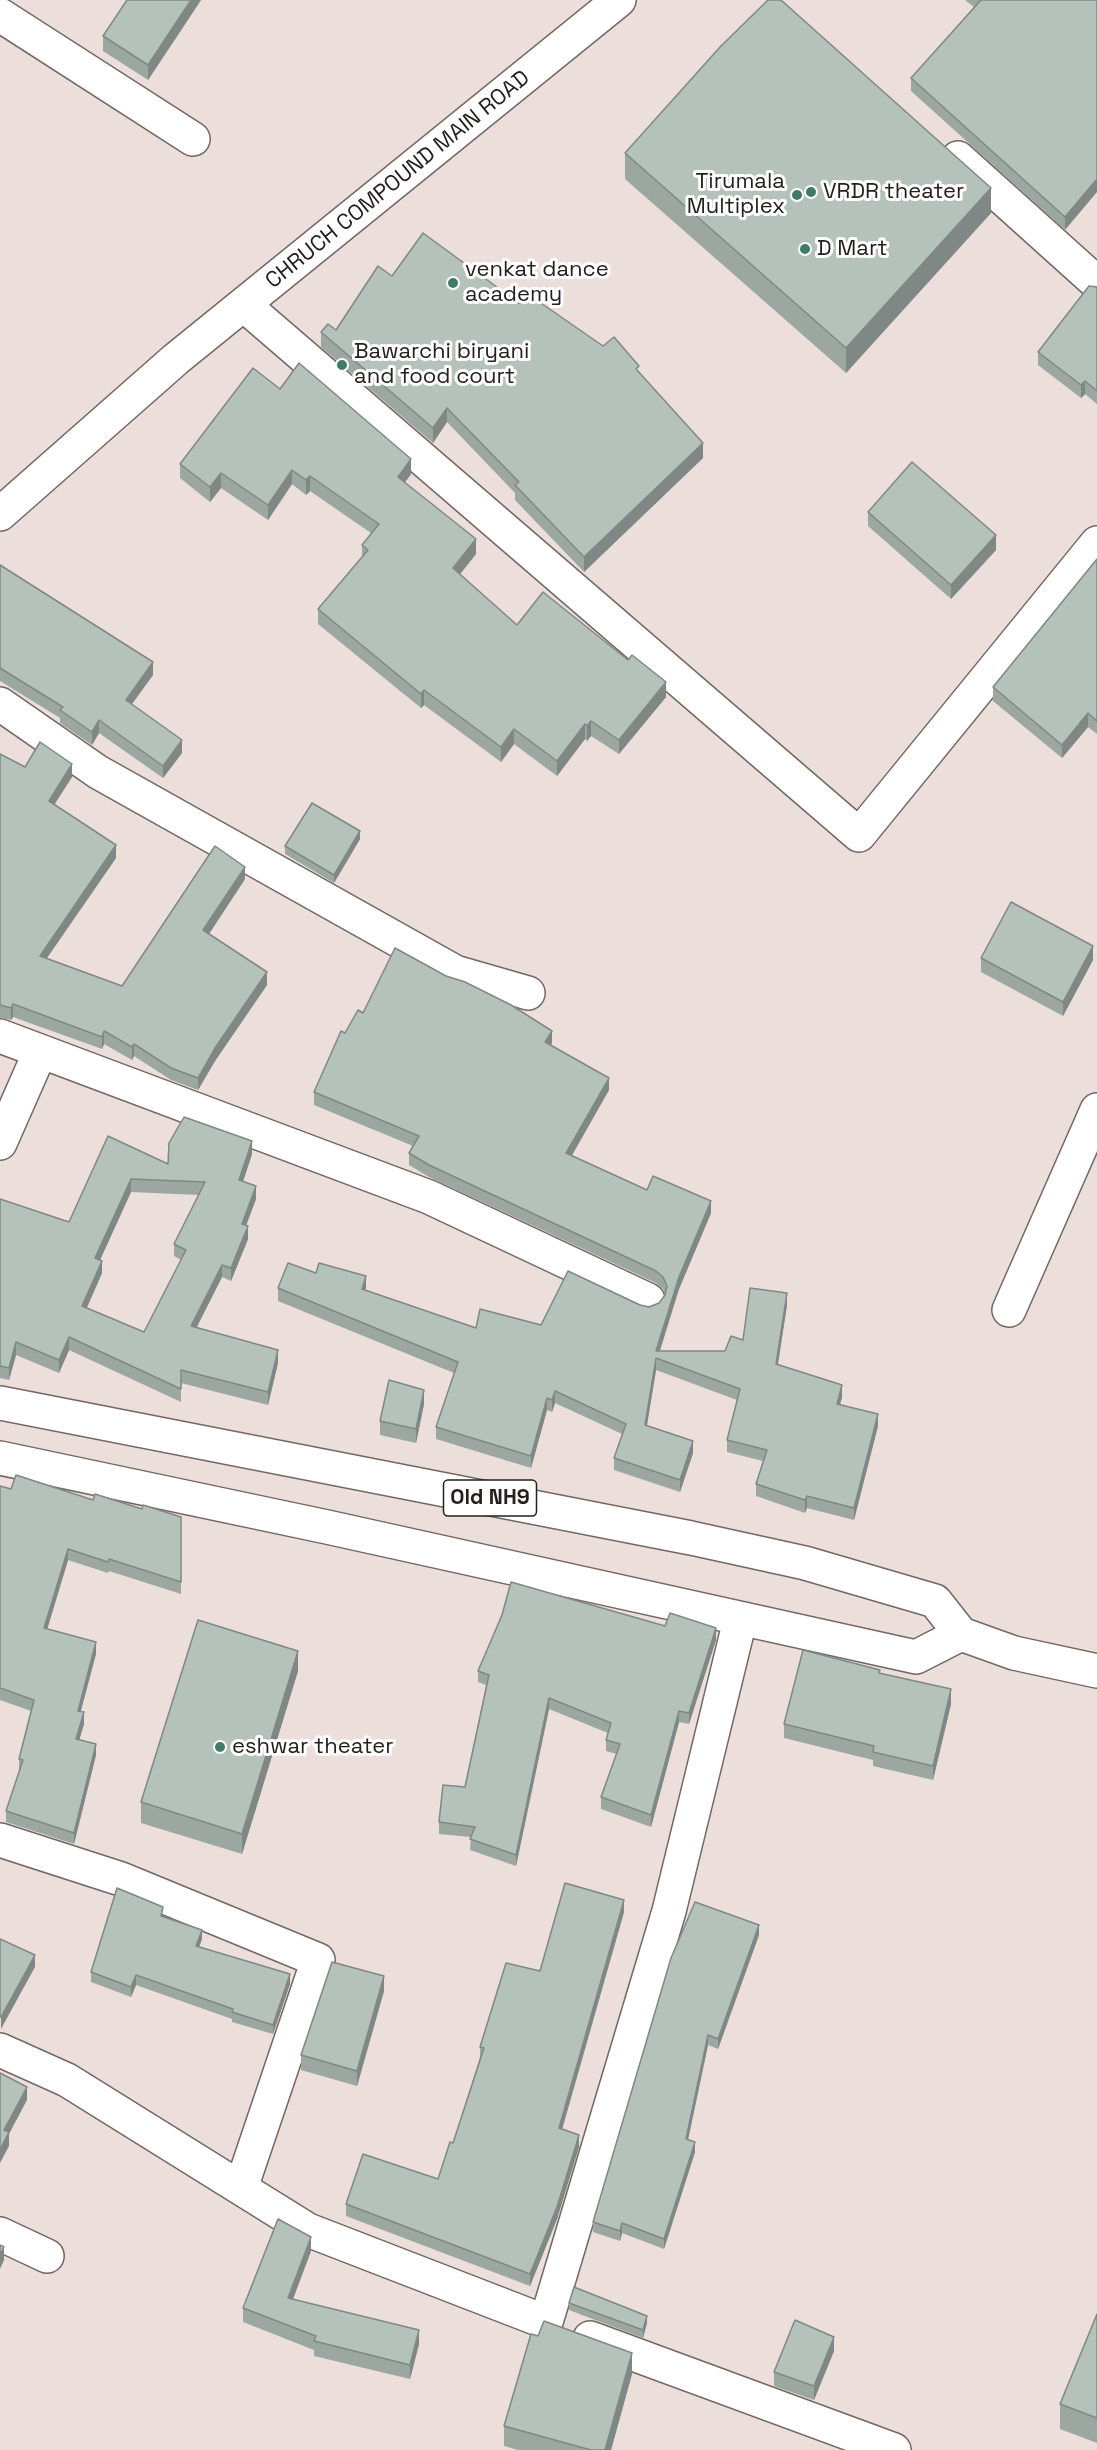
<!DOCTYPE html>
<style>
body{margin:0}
canvas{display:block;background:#ecdeda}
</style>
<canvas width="1097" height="2450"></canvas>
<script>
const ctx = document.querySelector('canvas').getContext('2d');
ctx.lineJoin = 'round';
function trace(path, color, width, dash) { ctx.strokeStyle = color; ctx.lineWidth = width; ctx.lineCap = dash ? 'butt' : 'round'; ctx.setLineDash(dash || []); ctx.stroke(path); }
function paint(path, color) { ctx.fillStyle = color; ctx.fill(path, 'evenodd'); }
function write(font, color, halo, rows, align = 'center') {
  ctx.font = font + ' "Space Grotesk",sans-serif'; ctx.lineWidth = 6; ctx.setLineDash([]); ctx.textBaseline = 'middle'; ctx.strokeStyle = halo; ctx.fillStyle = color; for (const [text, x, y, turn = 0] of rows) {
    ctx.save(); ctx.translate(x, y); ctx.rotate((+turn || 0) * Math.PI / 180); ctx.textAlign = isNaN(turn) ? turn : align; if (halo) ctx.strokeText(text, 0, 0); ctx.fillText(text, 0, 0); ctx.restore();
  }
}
const minor = new Path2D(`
 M 0,15 L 193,139
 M 958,158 L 1097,283
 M 244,305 L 859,835 L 1097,543
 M 0,704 L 98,772 L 455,972 L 528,993
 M 0,1036 L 429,1197 L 648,1300
 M 0,1143 L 40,1052
 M 1009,1310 L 1097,1110
 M 0,1840 L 121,1879 L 318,1960 L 241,2188
 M 0,2050 L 67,2080 L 308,2230 L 546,2322 L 669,1911 L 740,1620
 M 0,2234 L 47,2256
 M 590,2338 L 894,2450`);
const secondary = new Path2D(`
 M 0,514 L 176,359 L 619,0`);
const primary = new Path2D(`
 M 0,1403 L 691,1538 L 805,1563 L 935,1601 L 961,1634 L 1014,1653 L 1097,1671
 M 0,1458 L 327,1527 L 916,1657 L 961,1634`);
trace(minor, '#736763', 36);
trace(secondary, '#736763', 36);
trace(primary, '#736763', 36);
trace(minor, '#fff', 33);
trace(secondary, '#fff', 33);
trace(primary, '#fff', 33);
paint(new Path2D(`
 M 201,0 L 148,80 L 103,51 L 103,36 Z
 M 965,0 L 1097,0 L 1065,230 L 911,91 L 911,78 L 974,7 Z
 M 625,153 L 991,213 L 846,373 L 625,179 Z
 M 392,276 L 520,304 L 639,373 L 703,458 L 584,572 L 515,500 L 515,493 L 447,422 L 433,443 L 321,347 L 321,332 L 336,330 Z
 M 1097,287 L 1097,404 L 1085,394 L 1081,398 L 1038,365 L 1038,352 Z
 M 280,389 L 411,474 L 405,482 L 476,554 L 460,574 L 517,625 L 666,697 L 619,754 L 591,736 L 587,741 L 585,739 L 557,776 L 514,744 L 501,762 L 424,705 L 421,708 L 318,624 L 318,609 L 362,557 L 362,545 L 371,533 L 310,491 L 306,495 L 292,484 L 268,520 L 221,488 L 210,502 L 180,478 L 180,464 Z
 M 868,512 L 996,550 L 951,599 L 868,526 Z
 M 1097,559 L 1097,734 L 1088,727 L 1062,758 L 993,701 L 993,687 Z
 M 0,565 L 153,675 L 132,704 L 182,753 L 163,778 L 99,733 L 92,745 L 60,723 L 60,718 L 0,681 Z
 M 0,754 L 25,767 L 72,777 L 54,804 L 116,858 L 47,958 L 122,986 L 245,879 L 209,934 L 267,985 L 215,1061 L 198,1090 L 171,1080 L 134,1056 L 132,1060 L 104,1044 L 102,1049 L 13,1017 L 11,1020 L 0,1018 Z
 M 360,839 L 334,883 L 285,854 L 285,846 Z
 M 981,958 L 1093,960 L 1063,1016 L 981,972 Z
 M 363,1013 L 552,1043 L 551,1045 L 609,1090 L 571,1156 L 647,1190 L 711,1213 L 679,1289 L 660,1351 L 725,1351 L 743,1340 L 787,1305 L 778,1364 L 842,1397 L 840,1404 L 878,1426 L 854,1520 L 807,1508 L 805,1513 L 756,1496 L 756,1484 L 763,1461 L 727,1452 L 727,1440 L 737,1400 L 656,1370 L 647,1425 L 693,1453 L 680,1492 L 614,1470 L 614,1458 L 622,1434 L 555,1403 L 552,1412 L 547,1410 L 531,1468 L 436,1439 L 436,1427 L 454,1373 L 278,1301 L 278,1288 L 316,1273 L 366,1288 L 366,1290 L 476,1328 L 541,1325 L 640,1305 L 649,1307 L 659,1303 L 665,1295 L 663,1289 L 656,1283 L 429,1177 L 409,1165 L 409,1153 L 413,1146 L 314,1105 L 314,1092 L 345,1033 Z
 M 108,1136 L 168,1164 L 252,1154 L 243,1182 L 256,1199 L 246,1226 L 248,1239 L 231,1281 L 222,1277 L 197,1327 L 278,1363 L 268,1405 L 181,1383 L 181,1402 L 69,1350 L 59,1373 L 16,1355 L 9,1380 L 0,1378 L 0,1199 L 69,1222 ZM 131,1192 L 199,1195 L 174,1244 L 174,1256 L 181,1260 L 144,1332 L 87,1308 L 102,1273 L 100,1260 Z
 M 424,1404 L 416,1443 L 380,1435 L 380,1421 Z
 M 0,1486 L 11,1489 L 93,1500 L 181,1517 L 181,1594 L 109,1571 L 108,1573 L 68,1560 L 47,1629 L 96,1654 L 80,1712 L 84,1724 L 79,1740 L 96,1755 L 74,1844 L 6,1822 L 6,1811 L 20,1771 L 19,1771 L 19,1759 L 31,1711 L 0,1700 Z
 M 665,1626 L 716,1640 L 689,1724 L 679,1722 L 651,1827 L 601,1809 L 601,1797 L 617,1754 L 606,1751 L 606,1740 L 608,1733 L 549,1709 L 516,1866 L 470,1850 L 471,1837 L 439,1834 L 439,1822 L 465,1787 L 486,1685 L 478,1682 L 478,1671 Z
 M 298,1671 L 242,1854 L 141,1823 L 141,1802 Z
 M 880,1673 L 951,1704 L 933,1780 L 873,1766 L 873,1760 L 784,1738 L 784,1724 Z
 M 624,1912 L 562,2129 L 579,2147 L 557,2219 L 530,2286 L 346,2216 L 346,2204 L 438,2179 L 453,2143 L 480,2057 L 480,2047 L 540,1971 Z
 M 163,1916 L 202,1939 L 199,1947 L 290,1984 L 273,2034 L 232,2022 L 232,2019 L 136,1985 L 131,1997 L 91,1982 L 91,1972 Z
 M 759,1935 L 718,2049 L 708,2045 L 688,2140 L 695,2152 L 664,2249 L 622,2233 L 620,2241 L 593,2232 L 593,2222 Z
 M 384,1991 L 357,2086 L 301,2070 L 301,2055 Z
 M 311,2251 L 293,2299 L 419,2344 L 410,2379 L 314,2356 L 314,2350 L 243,2322 L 243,2308 Z
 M 569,2303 L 647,2323 L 643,2338 L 569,2310 Z
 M 1097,2314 L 1097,2443 L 1060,2429 L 1060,2404 Z
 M 834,2351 L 814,2400 L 774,2386 L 774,2372 Z
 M 632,2374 L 611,2450 L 518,2450 L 504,2446 L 504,2426 Z`), '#9ca7a2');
paint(new Path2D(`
 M 191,0 L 201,0 L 148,80 L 148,65 Z
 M 1097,179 L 1097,192 L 1065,230 L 1065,217 Z
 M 991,188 L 991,213 L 846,373 L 846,348 Z
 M 1085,381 L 1085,394 L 1081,398 L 1081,385 Z
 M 447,408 L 447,422 L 433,443 L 433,428 Z
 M 703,443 L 703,458 L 584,572 L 584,557 Z
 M 411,459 L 411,474 L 398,492 L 398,477 Z
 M 292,470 L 292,484 L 268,520 L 268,505 Z
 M 221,473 L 221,488 L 210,502 L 210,487 Z
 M 310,476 L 310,491 L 306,495 L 306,480 Z
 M 996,535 L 996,550 L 951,599 L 951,585 Z
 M 476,539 L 476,554 L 453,583 L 453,568 Z
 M 153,662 L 153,675 L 126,712 L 126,700 Z
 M 666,682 L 666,697 L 619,754 L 619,740 Z
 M 424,690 L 424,705 L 421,708 L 421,694 Z
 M 1088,713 L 1088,727 L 1062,758 L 1062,745 Z
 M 99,720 L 99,733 L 92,745 L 92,732 Z
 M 591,721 L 591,736 L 587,741 L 587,726 Z
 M 585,724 L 585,739 L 557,776 L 557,761 Z
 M 514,729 L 514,744 L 501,762 L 501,747 Z
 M 182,740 L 182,753 L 163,778 L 163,766 Z
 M 72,764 L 72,777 L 49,813 L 49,801 Z
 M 360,831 L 360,839 L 334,883 L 334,875 Z
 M 116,845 L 116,858 L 40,968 L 40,956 Z
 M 245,867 L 245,879 L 203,943 L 203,930 Z
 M 1093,946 L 1093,960 L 1063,1016 L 1063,1002 Z
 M 267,972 L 267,985 L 215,1061 L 198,1090 L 198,1078 L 215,1048 Z
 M 13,1004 L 13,1017 L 11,1020 L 11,1008 Z
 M 104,1031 L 104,1044 L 102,1049 L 102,1037 Z
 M 552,1031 L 552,1043 L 545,1054 L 545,1042 Z
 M 134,1044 L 134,1056 L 132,1060 L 132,1047 Z
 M 609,1078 L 609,1090 L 566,1166 L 566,1153 Z
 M 252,1141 L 252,1154 L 239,1193 L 239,1180 Z
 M 131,1179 L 131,1192 L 95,1271 L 95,1258 Z
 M 256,1186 L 256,1199 L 242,1236 L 242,1224 Z
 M 711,1201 L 711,1213 L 679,1289 L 657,1359 L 656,1351 L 679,1277 Z
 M 248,1226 L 248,1239 L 231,1281 L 231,1268 Z
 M 102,1261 L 102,1273 L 82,1318 L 82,1306 Z
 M 222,1265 L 222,1277 L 191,1338 L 191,1326 Z
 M 366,1276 L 366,1288 L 362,1301 L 362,1289 Z
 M 787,1293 L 787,1305 L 776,1376 L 776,1364 Z
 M 69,1337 L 69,1350 L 59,1373 L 59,1360 Z
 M 16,1342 L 16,1355 L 9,1380 L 9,1368 Z
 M 278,1350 L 278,1363 L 268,1405 L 268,1392 Z
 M 656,1358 L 656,1370 L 645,1437 L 645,1425 Z
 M 842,1385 L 842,1397 L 837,1416 L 837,1404 Z
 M 424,1390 L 424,1404 L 416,1443 L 416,1429 Z
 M 555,1391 L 555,1403 L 552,1412 L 552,1400 Z
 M 547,1398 L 547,1410 L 531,1468 L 531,1456 Z
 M 878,1414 L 878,1426 L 854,1520 L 854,1508 Z
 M 693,1441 L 693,1453 L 680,1492 L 680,1480 Z
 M 807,1496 L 807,1508 L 805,1513 L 805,1500 Z
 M 68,1549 L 68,1560 L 44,1640 L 44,1628 Z
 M 716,1628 L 716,1640 L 689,1724 L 689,1713 Z
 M 96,1642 L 96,1654 L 78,1722 L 78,1711 Z
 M 298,1651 L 298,1671 L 242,1854 L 242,1834 Z
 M 951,1689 L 951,1704 L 933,1780 L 933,1766 Z
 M 549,1698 L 549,1709 L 516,1866 L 516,1855 Z
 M 679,1711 L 679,1722 L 651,1827 L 651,1815 Z
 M 84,1712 L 84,1724 L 76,1751 L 76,1739 Z
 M 96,1744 L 96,1755 L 74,1844 L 74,1833 Z
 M 624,1900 L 624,1912 L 559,2140 L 559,2128 Z
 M 759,1925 L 759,1935 L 718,2049 L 718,2039 Z
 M 202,1930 L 202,1939 L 196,1956 L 196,1946 Z
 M 35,1955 L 35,1967 L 1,2029 L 1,2017 Z
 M 290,1974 L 290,1984 L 273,2034 L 273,2025 Z
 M 136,1975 L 136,1985 L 131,1997 L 131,1987 Z
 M 384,1976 L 384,1991 L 357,2086 L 357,2071 Z
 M 708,2035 L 708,2045 L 686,2149 L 686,2139 Z
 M 27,2087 L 27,2100 L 9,2134 L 9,2146 L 0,2163 L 0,2150 L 4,2130 Z
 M 579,2135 L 579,2147 L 557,2219 L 530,2286 L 530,2274 Z
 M 695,2142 L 695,2152 L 664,2249 L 664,2239 Z
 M 622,2223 L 622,2233 L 620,2241 L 620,2231 Z
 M 311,2237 L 311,2251 L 288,2312 L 288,2298 Z
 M 4,2247 L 4,2260 L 0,2269 L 0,2255 Z
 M 647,2316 L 647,2323 L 643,2338 L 643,2330 Z
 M 419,2330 L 419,2344 L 410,2379 L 410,2365 Z
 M 834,2337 L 834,2351 L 814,2400 L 814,2386 Z
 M 632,2353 L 632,2374 L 611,2450 L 605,2450 Z`), '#7f8884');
const building = new Path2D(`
 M 127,0 L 191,0 L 148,65 L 103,36 Z
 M 768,0 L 781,0 L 991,188 L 846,348 L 625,153 L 721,46 Z
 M 981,0 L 1097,0 L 1097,179 L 1065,217 L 911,78 Z
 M 423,233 L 520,304 L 528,294 L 603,346 L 614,337 L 639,366 L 636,369 L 703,443 L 584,557 L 515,485 L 519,482 L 447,408 L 433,428 L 321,332 L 328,324 L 336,330 L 378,266 L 392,276 Z
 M 1089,286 L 1097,287 L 1097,391 L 1085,381 L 1081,385 L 1038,352 Z
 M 299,363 L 411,459 L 398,477 L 476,539 L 453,568 L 517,625 L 543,592 L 628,660 L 632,655 L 666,682 L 619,740 L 591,721 L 587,726 L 585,724 L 557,761 L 514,729 L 501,747 L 424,690 L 421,694 L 318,609 L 368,550 L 362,545 L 379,524 L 310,476 L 306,480 L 292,470 L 268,505 L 221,473 L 210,487 L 180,464 L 253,368 L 280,389 Z
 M 912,462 L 996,535 L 951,585 L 868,512 Z
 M 1097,559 L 1097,721 L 1088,713 L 1062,745 L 993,687 Z
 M 0,565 L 153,662 L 126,700 L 182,740 L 163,766 L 99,720 L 92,732 L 60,710 L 63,707 L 0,668 Z
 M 40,742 L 72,764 L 49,801 L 116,845 L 40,956 L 122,986 L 215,846 L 245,867 L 203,930 L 267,972 L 215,1048 L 198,1078 L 171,1068 L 134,1044 L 132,1047 L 104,1031 L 102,1037 L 13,1004 L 11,1008 L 0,1005 L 0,754 L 25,767 Z
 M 312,803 L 360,831 L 334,875 L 285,846 Z
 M 1011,902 L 1093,946 L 1063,1002 L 981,958 Z
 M 395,948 L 446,976 L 465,982 L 511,1005 L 552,1031 L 545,1042 L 609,1078 L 566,1153 L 647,1190 L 653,1176 L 711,1201 L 679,1277 L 656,1351 L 725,1351 L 731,1336 L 743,1340 L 750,1288 L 787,1293 L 776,1364 L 842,1385 L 837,1404 L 878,1414 L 854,1508 L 807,1496 L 805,1500 L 756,1484 L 767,1450 L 727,1440 L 740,1389 L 656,1358 L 645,1425 L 693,1441 L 680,1480 L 614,1458 L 626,1424 L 555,1391 L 552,1400 L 547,1398 L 531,1456 L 436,1427 L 458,1362 L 278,1288 L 288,1263 L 316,1273 L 319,1263 L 366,1276 L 362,1289 L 476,1328 L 480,1309 L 541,1325 L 568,1271 L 640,1305 L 649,1307 L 659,1303 L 665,1295 L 667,1286 L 663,1277 L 656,1271 L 429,1165 L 409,1153 L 419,1136 L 314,1092 L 341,1031 L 345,1033 L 358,1010 L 363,1013 Z
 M 184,1117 L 252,1141 L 239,1180 L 256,1186 L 242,1224 L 248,1226 L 231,1268 L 222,1265 L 191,1326 L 278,1350 L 268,1392 L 181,1370 L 181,1389 L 69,1337 L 59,1360 L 16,1342 L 9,1368 L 0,1366 L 0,1199 L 69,1222 L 108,1136 L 168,1164 L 169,1143 ZM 131,1179 L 205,1182 L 174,1244 L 186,1250 L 144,1332 L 82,1306 L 102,1261 L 95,1258 Z
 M 389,1380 L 424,1390 L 416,1429 L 380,1421 Z
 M 16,1475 L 93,1500 L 95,1494 L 142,1509 L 143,1505 L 181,1517 L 181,1582 L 109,1559 L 108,1562 L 68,1549 L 44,1628 L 96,1642 L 78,1711 L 84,1712 L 76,1739 L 96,1744 L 74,1833 L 6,1811 L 23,1760 L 19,1759 L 34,1700 L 0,1688 L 0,1486 L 11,1489 Z
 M 511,1582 L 665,1626 L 670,1613 L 716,1628 L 689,1713 L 679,1711 L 651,1815 L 601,1797 L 620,1744 L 606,1740 L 611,1723 L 549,1698 L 516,1855 L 470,1839 L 475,1827 L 439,1822 L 443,1785 L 465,1787 L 489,1675 L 478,1671 L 502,1615 Z
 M 198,1620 L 298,1651 L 242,1834 L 141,1802 Z
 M 803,1650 L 880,1670 L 879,1673 L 951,1689 L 933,1766 L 873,1752 L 874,1746 L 784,1724 Z
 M 565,1883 L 624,1900 L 559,2128 L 579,2135 L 557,2207 L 530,2274 L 346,2204 L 363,2154 L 438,2179 L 450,2142 L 453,2143 L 484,2048 L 480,2047 L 506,1963 L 540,1971 Z
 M 117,1888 L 163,1907 L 161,1916 L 202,1930 L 196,1946 L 290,1974 L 273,2025 L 232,2012 L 233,2009 L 136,1975 L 131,1987 L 91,1972 Z
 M 695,1902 L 759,1925 L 718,2039 L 708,2035 L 686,2139 L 695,2142 L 664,2239 L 622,2223 L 620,2231 L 593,2222 L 671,1958 Z
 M 0,1939 L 35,1955 L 1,2017 L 0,2017 Z
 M 332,1962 L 384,1976 L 357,2071 L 301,2055 Z
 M 0,2073 L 27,2087 L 4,2130 L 9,2132 L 0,2150 Z
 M 278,2219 L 311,2237 L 288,2298 L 419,2330 L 410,2365 L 314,2341 L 316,2336 L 243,2308 Z
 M 0,2245 L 4,2247 L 0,2255 Z
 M 574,2287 L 647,2316 L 643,2330 L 569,2303 Z
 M 1097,2314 L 1097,2418 L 1060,2404 Z
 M 795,2320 L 834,2337 L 814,2386 L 774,2372 Z
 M 544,2321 L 632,2353 L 605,2450 L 591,2450 L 504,2426 L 531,2334 L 538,2336 Z`);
paint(building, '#b5c2bc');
trace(building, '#7f8884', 1.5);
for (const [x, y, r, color] of [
 [811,192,6,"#3e7c68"],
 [797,195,6,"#3e7c68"],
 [805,249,6,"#3e7c68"],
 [453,283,6,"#3e7c68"],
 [342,365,6,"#3e7c68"],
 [220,1747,6,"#3e7c68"]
]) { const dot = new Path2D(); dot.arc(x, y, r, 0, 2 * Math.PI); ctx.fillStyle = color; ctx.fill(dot); trace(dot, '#fff', 2); }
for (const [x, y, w] of [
 [490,1498,93]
]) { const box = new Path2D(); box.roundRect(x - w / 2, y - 18, w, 36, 4.5); ctx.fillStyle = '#fff'; ctx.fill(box); trace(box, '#25201f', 1.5); }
write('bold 21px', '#25201f', null, [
 ["Old NH9",490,1498]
]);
write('22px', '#25201f', '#fff', [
 ["CHRUCH COMPOUND MAIN ROAD",398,180,-39]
]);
write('22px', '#25201f', '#fff', [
 ["Tirumala",785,182,"right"],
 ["Multiplex",785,207,"right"],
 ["VRDR theater",823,192],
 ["D Mart",817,249],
 ["venkat dance",465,270],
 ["academy",465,295],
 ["Bawarchi biryani",354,352],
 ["and food court",354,377],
 ["eshwar theater",232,1747]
], 'left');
</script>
